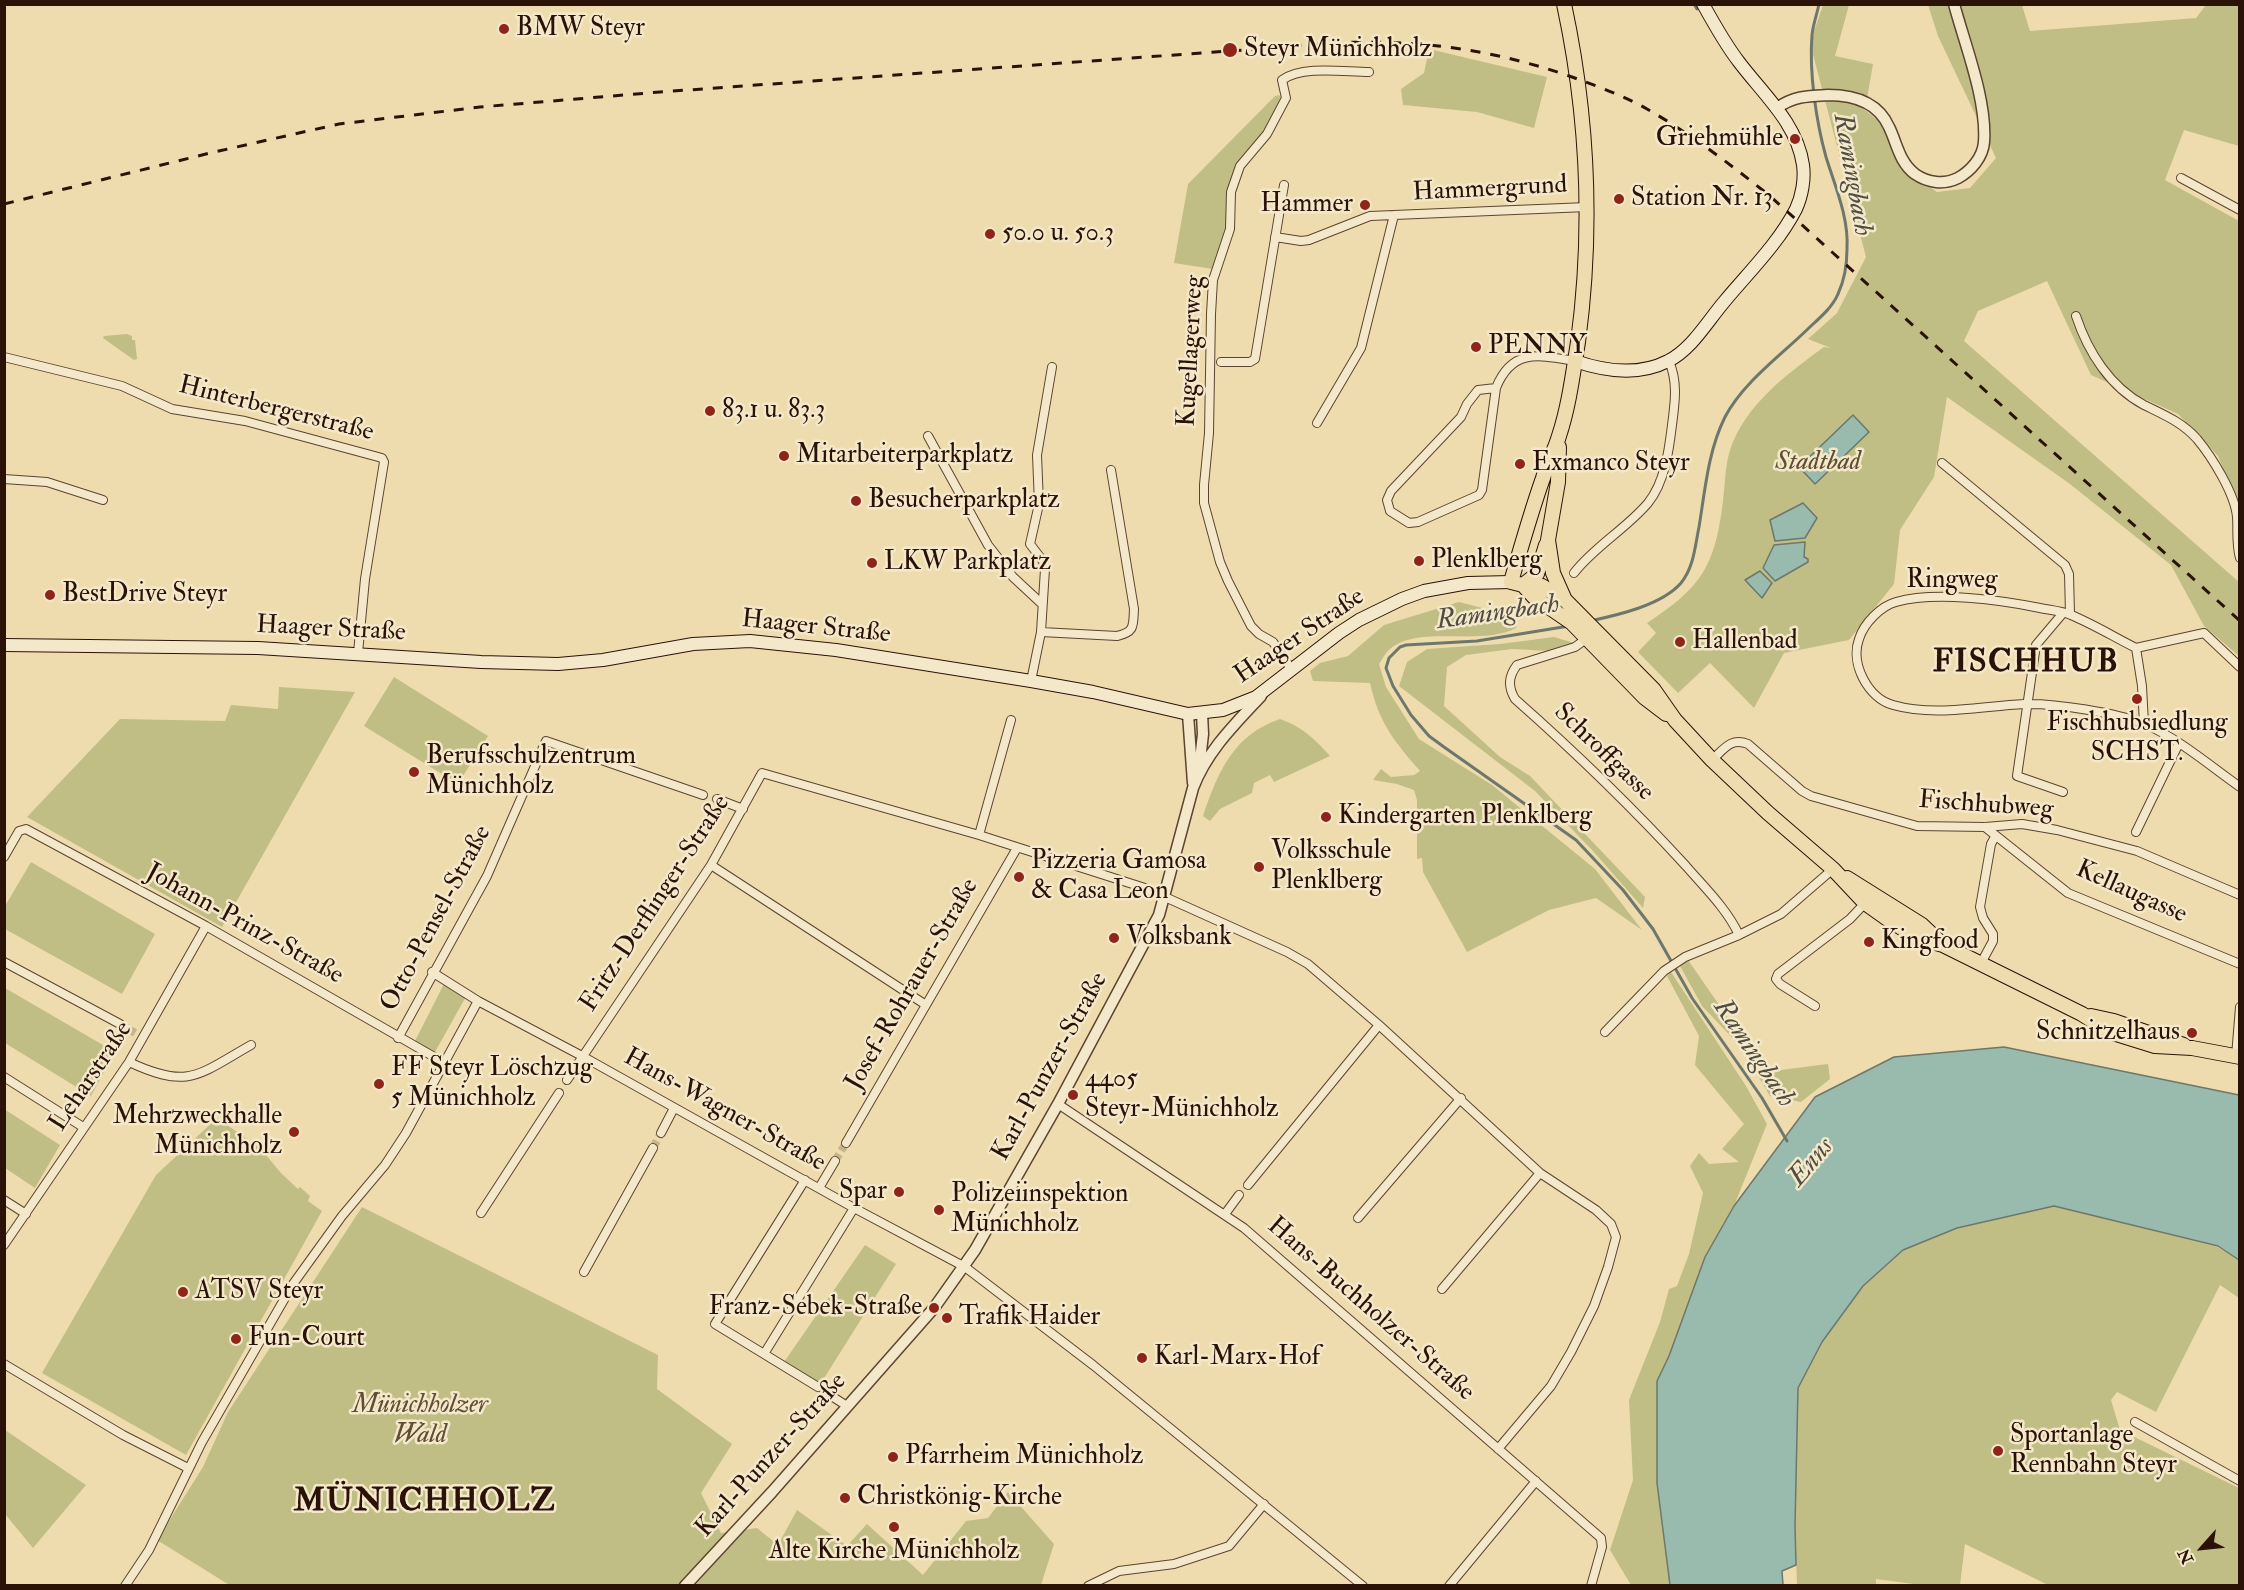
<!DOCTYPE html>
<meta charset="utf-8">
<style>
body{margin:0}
#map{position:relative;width:2244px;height:1590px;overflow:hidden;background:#eedcae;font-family:"IM FELL Double Pica",serif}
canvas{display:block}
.frame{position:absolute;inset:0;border:6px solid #2b1208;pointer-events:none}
.north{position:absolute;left:2172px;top:1518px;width:60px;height:60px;-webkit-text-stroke:4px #f4e8ca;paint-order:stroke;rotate:243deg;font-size:16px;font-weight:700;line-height:24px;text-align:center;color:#2b1208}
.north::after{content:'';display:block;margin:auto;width:21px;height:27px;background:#2b1208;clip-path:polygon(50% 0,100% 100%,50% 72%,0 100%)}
</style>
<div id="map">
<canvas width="2244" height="1590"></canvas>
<div class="frame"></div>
<div class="north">N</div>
</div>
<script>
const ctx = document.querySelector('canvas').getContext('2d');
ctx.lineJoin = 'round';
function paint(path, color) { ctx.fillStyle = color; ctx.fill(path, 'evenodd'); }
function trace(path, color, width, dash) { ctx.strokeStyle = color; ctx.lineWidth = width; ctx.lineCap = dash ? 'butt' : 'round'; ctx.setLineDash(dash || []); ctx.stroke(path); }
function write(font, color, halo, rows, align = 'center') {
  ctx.font = font + ' "IM FELL Double Pica",serif'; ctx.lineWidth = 5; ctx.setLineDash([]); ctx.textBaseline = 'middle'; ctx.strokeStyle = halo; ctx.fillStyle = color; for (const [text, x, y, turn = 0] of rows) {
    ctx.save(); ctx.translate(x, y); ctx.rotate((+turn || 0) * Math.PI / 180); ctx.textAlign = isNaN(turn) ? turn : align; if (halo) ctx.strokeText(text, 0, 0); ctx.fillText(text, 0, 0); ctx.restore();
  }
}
paint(new Path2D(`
 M 1823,5 L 1849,5 L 1835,56 L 1873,64 L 1865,110 L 1887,128 L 1901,166 L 1937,192 L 1970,188 L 1996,158 L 1938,36 L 1928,5 L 2022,5 L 2030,31 L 2196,18 L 2206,5 L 2239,5 L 2239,146 L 2184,130 L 2165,180 L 2239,221 L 2239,501 L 2235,498 L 2218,456 L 2178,414 L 2091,375 L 2047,281 L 1978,311 L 1964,341 L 2239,582 L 2239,656 L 2204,626 L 2171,565 L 2070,484 L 1947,397 L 1934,477 L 1900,530 L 1894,584 L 1849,640 L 1784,653 L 1754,708 L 1710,663 L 1678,693 L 1638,652 L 1656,633 L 1647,623 C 1702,587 1715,566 1723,501 C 1725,485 1725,466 1730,450 C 1745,405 1787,374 1824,347 L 1831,348 L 1808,339 L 1837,313 L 1866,257 L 1810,43 Z
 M 1429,49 L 1547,77 L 1534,128 L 1477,112 L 1403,105 L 1401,89 L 1424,73 Z
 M 1279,95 L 1281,98 C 1272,132 1243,147 1232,176 C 1226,194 1230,211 1227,230 C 1224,243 1217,257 1213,269 L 1174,263 L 1188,184 L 1275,96 Z
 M 127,334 L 132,336 L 132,340 L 135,340 L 137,359 L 134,360 L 103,338 L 104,336 Z
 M 1459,602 L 1518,617 L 1516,628 C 1480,647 1419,624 1390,649 C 1385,653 1382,660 1379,664 L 1386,687 L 1419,739 L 1492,785 L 1595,869 L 1642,930 L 1596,898 L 1549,910 L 1467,952 L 1423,872 L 1422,858 L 1417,859 L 1417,800 L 1414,790 L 1397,784 L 1373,780 L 1381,769 L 1391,777 L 1414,775 L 1420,771 C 1394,741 1379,723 1370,683 L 1313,681 L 1310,671 L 1320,663 L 1348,656 L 1384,625 Z
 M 1554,637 L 1574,643 L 1549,651 L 1512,649 L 1466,655 L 1447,667 L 1444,706 L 1500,757 L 1530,776 L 1645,897 L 1643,908 L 1593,851 L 1535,791 L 1399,686 L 1407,662 L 1427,649 L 1500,644 Z
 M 394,677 L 488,736 L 458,784 L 364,726 Z
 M 279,687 L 355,692 L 222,927 L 27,817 L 120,719 L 225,721 L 231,705 L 278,709 Z
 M 1280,719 C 1301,726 1315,739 1330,756 L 1274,782 L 1270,775 L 1254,783 L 1252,793 L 1220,809 L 1210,821 L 1203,816 C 1218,772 1233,735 1280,719 Z
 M 31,862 L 155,934 L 122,994 L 5,929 L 5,906 Z
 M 1688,960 L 1731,1022 L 1750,1039 L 1773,1071 L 1828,1064 L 1830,1079 L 1801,1102 L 1770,1096 L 1741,1047 L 1702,1006 L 1680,966 Z
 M 1671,972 L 1746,1086 L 1767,1124 L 1734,1206 L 1705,1257 L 1669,1356 L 1657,1381 L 1657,1483 L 1670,1585 L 1631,1585 L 1610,1550 L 1633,1480 L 1629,1400 L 1660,1322 L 1669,1289 L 1677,1286 L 1689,1254 L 1703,1193 L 1690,1166 L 1699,1153 L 1709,1164 L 1739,1162 L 1722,1149 L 1744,1124 L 1695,1065 L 1699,1036 L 1667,976 Z
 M 446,980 L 468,993 L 435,1052 L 415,1041 Z
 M 5,988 L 115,1052 L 91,1096 L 5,1043 Z
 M 4,1109 L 60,1145 L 35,1188 L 5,1168 Z
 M 217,1118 L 260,1148 L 281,1173 L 298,1189 L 300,1187 L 310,1196 L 308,1201 L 322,1211 L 186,1455 L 42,1373 L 156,1175 Z
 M 2054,1206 L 2218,1247 L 2239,1260 L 2239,1298 L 2220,1285 L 2156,1412 L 2117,1392 L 2111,1400 L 2120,1430 L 2239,1488 L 2239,1585 L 2048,1585 L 1965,1544 L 1960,1585 L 1921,1585 L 1876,1579 L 1876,1585 L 1797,1586 L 1795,1526 L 1798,1388 L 1822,1342 L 1863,1286 L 1903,1250 L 1957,1228 Z
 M 362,1207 L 658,1355 L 657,1389 L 732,1444 L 701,1493 L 721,1533 L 757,1528 L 778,1545 L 797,1510 L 847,1546 L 867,1524 L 923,1575 L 966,1521 L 988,1518 L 1008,1492 L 1054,1544 L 1041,1585 L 231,1586 L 157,1540 L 203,1467 L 228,1412 Z
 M 865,1245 L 896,1264 L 821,1383 L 782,1365 Z
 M 5,1430 L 86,1485 L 33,1548 L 5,1514 Z`), '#c1be85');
const water = new Path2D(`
 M 1853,415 L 1869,432 L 1815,484 L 1799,467 Z
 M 1803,503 L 1817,518 L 1805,538 L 1775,541 L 1770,520 Z
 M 1805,542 L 1804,557 L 1808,559 L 1808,562 L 1775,581 L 1763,568 L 1774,545 Z
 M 1760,571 L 1772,583 L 1762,598 L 1745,580 Z
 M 2004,1047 L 2239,1095 L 2239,1260 L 2218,1246 L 2054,1206 L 1957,1228 L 1903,1250 L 1863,1286 L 1822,1342 L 1798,1388 L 1795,1526 L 1796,1565 L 1782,1571 L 1783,1585 L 1670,1585 L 1657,1483 L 1657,1381 L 1669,1356 L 1705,1257 L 1734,1206 L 1815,1097 L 1894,1057 Z`);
paint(water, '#99bbad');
trace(water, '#6d776b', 1.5);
trace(new Path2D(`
 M 1694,4 L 1697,9
 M 1590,621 C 1618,615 1662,605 1681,583 C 1694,567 1695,546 1699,527 C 1705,491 1708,451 1725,417 C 1744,381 1783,354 1812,325 C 1822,316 1833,306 1838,294 C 1844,281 1847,263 1847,249 C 1849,218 1835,186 1826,157 C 1816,121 1809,72 1812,35 C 1813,25 1817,14 1819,4
 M 1569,626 L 1477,641 L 1406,645 L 1400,647 L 1389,658 L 1386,668 L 1393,686 L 1411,715 L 1429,736 L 1444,747 L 1576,840 L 1623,890 L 1653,929 L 1692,998 L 1762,1098 L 1787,1141`), '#6d776b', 3);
trace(new Path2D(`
 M 120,1024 L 135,1033
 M 653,1148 L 661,1133
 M 835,1161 L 846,1143
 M 818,1387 L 833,1397`), '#c7b48d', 8, [8, 4]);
const minor = new Path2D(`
 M 2181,178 L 2240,210
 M 1275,237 L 1301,241 L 1309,240 L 1370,216 L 1587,207
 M 2076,316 C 2088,352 2110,387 2144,405 C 2164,415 2182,422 2197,439 C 2212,457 2235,494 2237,517 C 2238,531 2236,544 2240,558
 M 4,357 L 122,386 L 172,409 L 245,421 L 382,458 L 384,462 L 365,579 L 358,653
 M 1221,362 L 1250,362 L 1255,359 L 1284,185
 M 1496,388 L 1478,390 L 1467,404 L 1461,417 L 1391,491 L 1387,500 L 1390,511 L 1409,523 L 1418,522 L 1479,495 L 1482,490 L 1496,388 C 1512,348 1539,355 1575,361
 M 1317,423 L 1361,348 L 1394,215
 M 928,436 L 988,545 L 1013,577 L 1042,604
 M 1942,463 L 2065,565 L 2069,574 L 2070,614
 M 4,479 L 47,482 L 103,500
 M 1574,573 C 1595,546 1626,529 1648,503 C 1665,482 1669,450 1672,425 C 1675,402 1678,382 1669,361
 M 2063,613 L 2036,645 L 2017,776 L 2063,792
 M 1041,632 L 1117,636 C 1135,632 1133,626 1134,609 L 1111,470
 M 1590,636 L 1575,647 L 1517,665 C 1508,677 1508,687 1515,699 C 1575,752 1632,807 1686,866 C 1705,888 1727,909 1739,935
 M 2136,648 L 2204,633 L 2240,667
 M 1292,670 L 1273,642 L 1259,634 L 1251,626 L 1228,581 L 1220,562 L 1204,503 L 1204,485 L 1209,433 L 1211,314 L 1213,280 L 1230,229 L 1231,192 L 1240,166 L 1267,134 L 1286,98 L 1282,80 C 1303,65 1344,72 1369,72
 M 1031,681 L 1041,632 L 1045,569 L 1043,561 L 1030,544 L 1039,504 L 1037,455 L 1052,367
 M 2144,724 L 2142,686 L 2136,648 C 2114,637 2093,624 2071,615 C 2062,611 2050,610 2040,608 C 2001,600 1935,591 1896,602 C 1881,606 1864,623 1859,639 C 1850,664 1868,698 1893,705 C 1935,717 1982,706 2024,704 C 2055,703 2117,713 2145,724 C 2179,739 2209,765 2240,787
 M 1712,760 C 1724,749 1731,737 1748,744 L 1802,791 L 1811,796 L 1917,826 L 1985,827 L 2022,824 L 2057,830 L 2137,851 L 2240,895
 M 717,799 L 743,809
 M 1985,827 L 2068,893 L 2240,964
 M 2136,832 L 2179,743
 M 979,835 L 1011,720
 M 4,857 L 19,831 L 26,829 L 206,926 L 443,1062
 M 711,865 L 926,1005
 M 4,962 L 120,1024
 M 1980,965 L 1993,941 L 1993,934 L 1983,918 L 1980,907 L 1991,844 L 1995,837
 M 432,972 L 478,1001 L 582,1056 L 854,1208 L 965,1267 L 1093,1365 L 1363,1586
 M 1815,1006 L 1780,984 L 1776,979 L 1778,974 L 1850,919 L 1866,902
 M 1605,1032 L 1664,971 L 1685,957 L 1739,935 L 1781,914 L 1833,869
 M 398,1038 L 487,876 L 546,741 L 703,795
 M 2236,1056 L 2240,1007
 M 129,1062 C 189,1090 198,1075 251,1045
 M 4,1077 L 83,1127
 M 567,1080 L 711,865 L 762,773 L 979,835 L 1145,888 L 1287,952 L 1308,964 L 1379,1025 L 1540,1173 L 1596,1210 L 1611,1224 L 1616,1237 L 1608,1267 L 1594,1306 L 1571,1352 L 1551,1386 L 1498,1449
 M 1058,1104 L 1244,1228 L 1601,1538 L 1602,1547 L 1591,1586
 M 661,1133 L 674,1108
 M 846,1143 L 1017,848
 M 805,1180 L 715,1324 L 818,1387
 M 1248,1185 L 1379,1025
 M 819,1188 L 835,1161
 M 4,1200 L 26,1214
 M 481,1213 L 559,1093
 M 1225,1214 L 1239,1195
 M 1358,1218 L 1461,1098
 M 4,1245 L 129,1062 L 206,926
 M 584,1272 L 653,1148
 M 1442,1289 L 1540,1173
 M 764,1354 L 854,1208
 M 4,1364 L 123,1435 L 188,1468
 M 833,1397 L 847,1406
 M 2135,1422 L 2240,1481
 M 125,1586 L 149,1550 L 202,1442 L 293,1284 L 342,1216 L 385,1165 L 406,1133 L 478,1001
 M 1088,1586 L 1119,1571 L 1174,1564 L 1229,1546 L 1264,1504
 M 1449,1586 L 1536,1481`);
const tertiary = new Path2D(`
 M 1777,108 C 1794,96 1808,96 1828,95 C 1853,95 1878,102 1889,127 C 1897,143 1899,162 1915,174 C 1928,183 1944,185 1958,178 C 1971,171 1983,157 1984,142 C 1987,100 1965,45 1954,4
 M 1188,714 L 1193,783
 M 1199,769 L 1203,734 L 1202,713
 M 685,1586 L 772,1492 L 934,1308 L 975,1250 L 1058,1104 L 1159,915 L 1193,788 C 1207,751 1235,724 1261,696`);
const secondary = new Path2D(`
 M 1575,361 C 1604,371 1639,376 1668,361 C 1691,350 1707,322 1724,302 C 1748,273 1778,244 1796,209 C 1802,196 1805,179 1803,165 C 1797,123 1763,94 1739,62 C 1725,44 1714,24 1703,4
 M 4,645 L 258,648 L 481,662 L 558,664 L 603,660 L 693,644 L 750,641 L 836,650 L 1031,681 L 1093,692 L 1188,714 L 1223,710 L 1256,697 L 1339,633 L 1359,620 L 1402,599 L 1424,591 L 1468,583 L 1511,582`);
const primary = new Path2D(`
 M 1564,4 C 1588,116 1593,230 1578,342 C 1573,373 1569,406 1559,436 C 1555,450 1547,464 1543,478 C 1531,512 1521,547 1511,582 L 1523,585 L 1534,597 L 1572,623 L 1645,698 L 1666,714
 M 1559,447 L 1558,482 L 1548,540 L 1553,573 L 1565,600
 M 1523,585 L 1542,586 L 1565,600 L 1654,690 L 1675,720 L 1712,760 L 1768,813 L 1833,869 L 1865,903 L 1889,920 L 1916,937 L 1943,945 L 2082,1014 L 2110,1032 L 2155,1046 L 2192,1048 L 2240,1057
 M 1523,585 L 1537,574 L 1546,545
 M 1847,878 L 1922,925 L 1940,942
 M 2091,1016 L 2114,1021 L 2184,1045`);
trace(minor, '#5c4432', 10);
trace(tertiary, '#5c4432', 13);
trace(secondary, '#2b1208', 14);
trace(primary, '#2b1208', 16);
trace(minor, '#f4e8ca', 8);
trace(tertiary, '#f4e8ca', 10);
trace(secondary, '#f4e8ca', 12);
trace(primary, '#eedcae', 14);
trace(new Path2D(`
 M 4,204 L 210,153 L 339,124 L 480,107 L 660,92 L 1271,48 C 1379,36 1469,41 1572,77 C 1597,86 1624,96 1647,109 C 1691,134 1731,165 1770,196 L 2240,621`), '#2b1208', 3, [10, 10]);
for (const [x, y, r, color] of [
 [504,29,6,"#8f2418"],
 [1230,50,8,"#8f2418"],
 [1795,139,6,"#8f2418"],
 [1619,199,6,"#8f2418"],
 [1365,205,6,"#8f2418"],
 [990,234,6,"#8f2418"],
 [1476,347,6,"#8f2418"],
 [710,411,6,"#8f2418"],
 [784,456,6,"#8f2418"],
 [1520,464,6,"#8f2418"],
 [856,501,6,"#8f2418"],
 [1419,561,6,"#8f2418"],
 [872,563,6,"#8f2418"],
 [50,595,6,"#8f2418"],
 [1680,642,6,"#8f2418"],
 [2137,699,6,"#8f2418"],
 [414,772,6,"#8f2418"],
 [1326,817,6,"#8f2418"],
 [1259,867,6,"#8f2418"],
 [1019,877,6,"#8f2418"],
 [1114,938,6,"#8f2418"],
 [1869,942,6,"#8f2418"],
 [2192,1033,6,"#8f2418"],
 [379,1084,6,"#8f2418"],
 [1073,1095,6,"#8f2418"],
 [294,1132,6,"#8f2418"],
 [899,1192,6,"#8f2418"],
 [939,1210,6,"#8f2418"],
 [183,1292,6,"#8f2418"],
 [934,1308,6,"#8f2418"],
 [947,1318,6,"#8f2418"],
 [236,1339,6,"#8f2418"],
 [1142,1358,6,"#8f2418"],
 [1998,1451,6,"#8f2418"],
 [893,1457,6,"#8f2418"],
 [845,1498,6,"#8f2418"],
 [894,1527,6,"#8f2418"]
]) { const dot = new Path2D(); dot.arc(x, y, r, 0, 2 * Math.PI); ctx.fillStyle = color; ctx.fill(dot); trace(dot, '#f4e8ca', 2); }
write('26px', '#2b1208', '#f4e8ca', [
 ["BMW Steyr",516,29],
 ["Steyr Münichholz",1244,50],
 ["Griehmühle",1783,139,"right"],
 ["Station Nr. 13",1631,199],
 ["Hammer",1353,205,"right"],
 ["50.0 u. 50.3",1002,234],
 ["PENNY",1488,347],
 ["83.1 u. 83.3",722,411],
 ["Mitarbeiterparkplatz",796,456],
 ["Exmanco Steyr",1532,464],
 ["Besucherparkplatz",868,501],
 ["Plenklberg",1431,561],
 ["LKW Parkplatz",884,563],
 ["BestDrive Steyr",62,595],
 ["Hallenbad",1692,642],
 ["Fischhubsiedlung",2137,724,"center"],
 ["SCHST.",2137,754,"center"],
 ["Berufsschulzentrum",426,757],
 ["Münichholz",426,787],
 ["Kindergarten Plenklberg",1338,817],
 ["Volksschule",1271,852],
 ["Plenklberg",1271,882],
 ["Pizzeria Gamosa",1031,862],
 ["& Casa Leon",1031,892],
 ["Volksbank",1126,938],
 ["Kingfood",1881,942],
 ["Schnitzelhaus",2180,1033,"right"],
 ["FF Steyr Löschzug",391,1069],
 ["5 Münichholz",391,1099],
 ["4405",1085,1080],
 ["Steyr-Münichholz",1085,1110],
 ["Mehrzweckhalle",282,1117,"right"],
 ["Münichholz",282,1147,"right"],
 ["Spar",887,1192,"right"],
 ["Polizeiinspektion",951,1195],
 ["Münichholz",951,1225],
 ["ATSV Steyr",195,1292],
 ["Franz-Sebek-Straße",922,1308,"right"],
 ["Trafik Haider",959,1318],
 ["Fun-Court",248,1339],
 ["Karl-Marx-Hof",1154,1358],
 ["Sportanlage",2010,1436],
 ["Rennbahn Steyr",2010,1466],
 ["Pfarrheim Münichholz",905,1457],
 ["Christkönig-Kirche",857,1498],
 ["Alte Kirche Münichholz",894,1552,"center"]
], 'left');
write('26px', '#2b1208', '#f4e8ca', [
 ["Hammergrund",1490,190,-3],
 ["Kugellagerweg",1192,351,-87],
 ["Hinterbergerstraße",276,410,14],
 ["Ringweg",1952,581],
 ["Haager Straße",816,628,6],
 ["Haager Straße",331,630,3],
 ["Haager Straße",1300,637,-34],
 ["Schroffgasse",1603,753,44],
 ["Fischhubweg",1986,806,4],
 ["Kellaugasse",2131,893,24],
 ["Fritz-Derflinger-Straße",656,904,-57],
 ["Otto-Pensel-Straße",437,919,-62],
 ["Johann-Prinz-Straße",244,925,29],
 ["Josef-Rohrauer-Straße",913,985,-60],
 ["Karl-Punzer-Straße",1051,1067,-61],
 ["Leharstraße",92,1077,-56],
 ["Hans-Wagner-Straße",724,1111,29],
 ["Hans-Buchholzer-Straße",1370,1310,41],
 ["Karl-Punzer-Straße",772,1456,-48]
]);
write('italic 26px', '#604e34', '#f4e8ca', [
 ["Stadtbad",1818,463],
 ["Münichholzer",420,1406],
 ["Wald",420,1436]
]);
write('italic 27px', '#524d42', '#f4e8ca', [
 ["Ramingbach",1851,175,80],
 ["Ramingbach",1498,614,-8],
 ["Ramingbach",1753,1054,56],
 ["Enns",1812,1163,-50]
]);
ctx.letterSpacing = '1.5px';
write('bold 32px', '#2b1208', '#f4e8ca', [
 ["FISCHHUB",2026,664],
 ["MÜNICHHOLZ",425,1503]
]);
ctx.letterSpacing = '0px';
</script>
